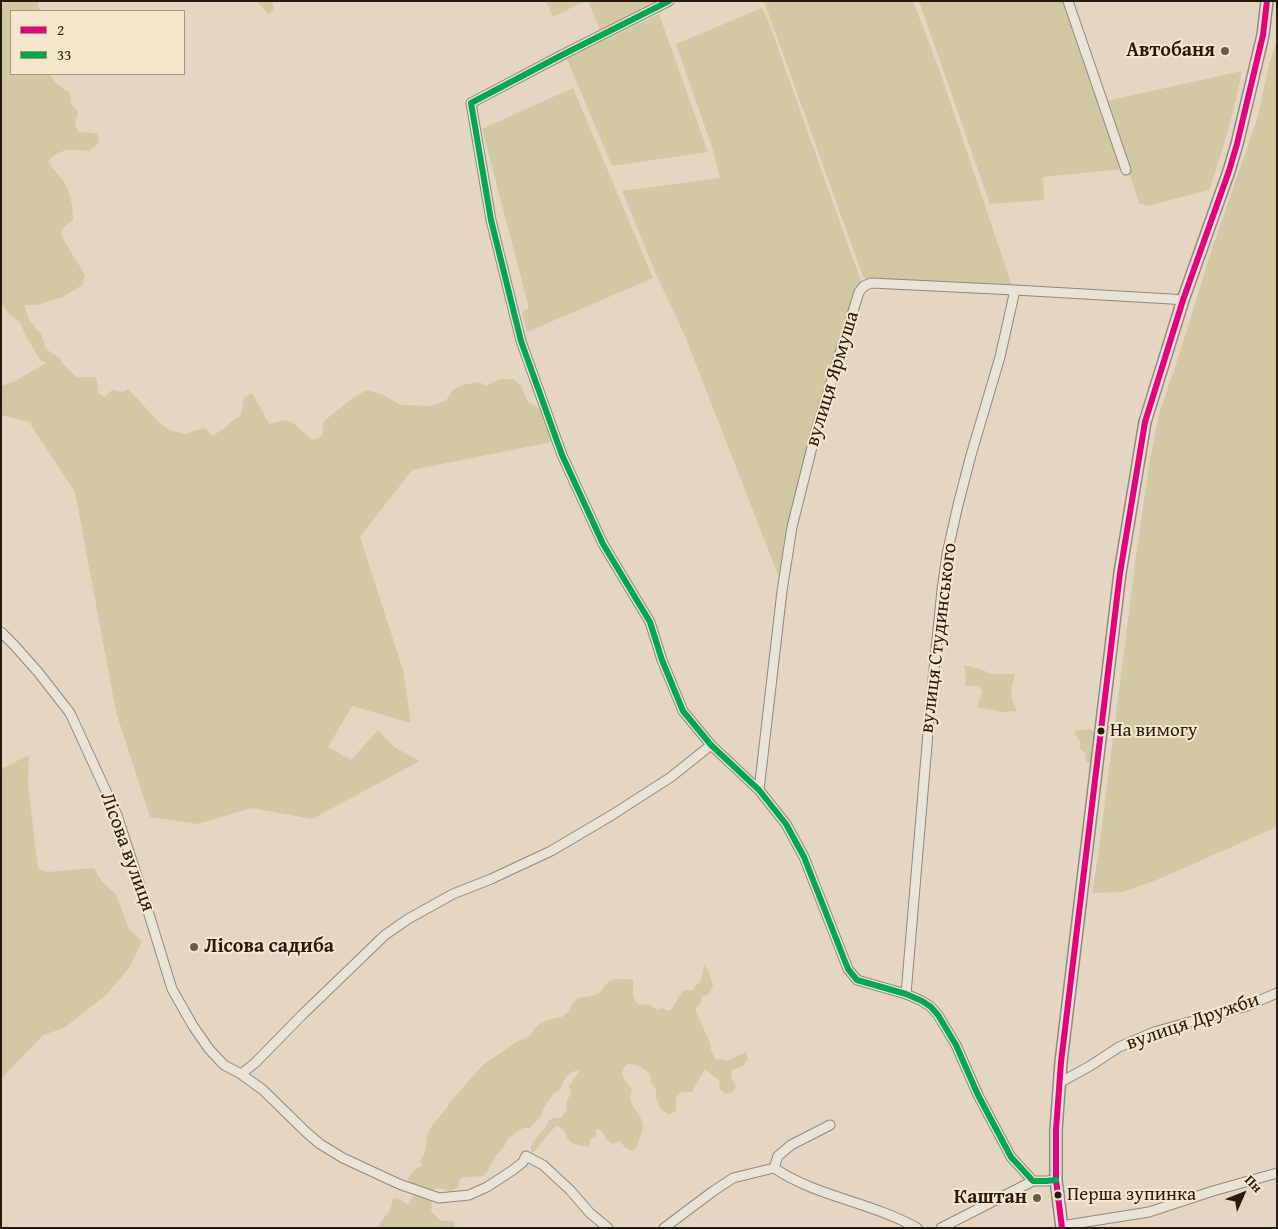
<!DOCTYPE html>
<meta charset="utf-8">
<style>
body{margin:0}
#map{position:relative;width:1278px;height:1229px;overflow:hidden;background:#e4d6c2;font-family:"Gentium Book Plus",serif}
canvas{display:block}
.frame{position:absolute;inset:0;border:2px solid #241b11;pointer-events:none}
.legend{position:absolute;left:10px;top:10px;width:175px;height:65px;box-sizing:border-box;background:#f7e6ce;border:1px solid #a39582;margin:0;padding:6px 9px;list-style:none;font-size:15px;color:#241b11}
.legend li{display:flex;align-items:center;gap:10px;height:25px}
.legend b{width:25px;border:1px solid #a39582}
.north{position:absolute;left:1218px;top:1169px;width:50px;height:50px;-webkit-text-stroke:4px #f7e6ce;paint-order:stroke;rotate:46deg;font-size:14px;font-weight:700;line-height:20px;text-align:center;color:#241b11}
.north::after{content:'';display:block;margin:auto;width:18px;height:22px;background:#241b11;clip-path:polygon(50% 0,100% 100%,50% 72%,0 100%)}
</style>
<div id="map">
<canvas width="1278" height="1229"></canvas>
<div class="frame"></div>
<ul class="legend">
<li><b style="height:6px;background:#e5007d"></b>2</li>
<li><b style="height:6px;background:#00a651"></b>33</li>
</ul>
<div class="north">Пн</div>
</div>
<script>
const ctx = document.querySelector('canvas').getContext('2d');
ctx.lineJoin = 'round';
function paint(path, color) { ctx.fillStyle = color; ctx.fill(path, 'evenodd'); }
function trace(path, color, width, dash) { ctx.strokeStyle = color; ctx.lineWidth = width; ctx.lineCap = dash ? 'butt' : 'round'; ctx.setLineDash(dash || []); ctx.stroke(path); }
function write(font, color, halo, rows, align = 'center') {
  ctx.font = font + ' "Gentium Book Plus",serif'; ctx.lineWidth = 4; ctx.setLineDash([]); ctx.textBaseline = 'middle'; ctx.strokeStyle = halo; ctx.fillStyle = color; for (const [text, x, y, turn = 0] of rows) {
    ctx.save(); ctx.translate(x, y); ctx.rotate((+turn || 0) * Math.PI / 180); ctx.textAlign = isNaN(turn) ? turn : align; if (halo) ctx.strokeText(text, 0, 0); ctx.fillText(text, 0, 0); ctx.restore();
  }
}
paint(new Path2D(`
 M 1,1 L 37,1 L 40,11 L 11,11 L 11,74 L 49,74 L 56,83 L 70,93 L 71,104 L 78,112 L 75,124 L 79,133 L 86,132 L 97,134 L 99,142 L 90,151 C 73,149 59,147 48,162 C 52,168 56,172 61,178 C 70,188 73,207 73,220 L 64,227 L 61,233 L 65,242 L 85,275 L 82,285 L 63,297 L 37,305 L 24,305 L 29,320 L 41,334 L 46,349 L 60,358 L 62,363 L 76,377 L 96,377 L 99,394 L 105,397 L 112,390 L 123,392 L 128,389 L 160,423 L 169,430 L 186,434 L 193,431 L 205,428 L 212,436 L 225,428 L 231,422 L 241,415 L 244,398 L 252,393 L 269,424 L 286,420 L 294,424 L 312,440 L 322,436 L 324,421 L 353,398 L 367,390 L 381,394 L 401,405 L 430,406 L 446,401 C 455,384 462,385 479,382 L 486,386 L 500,379 L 513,379 L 521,386 L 528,402 L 539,408 L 552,442 L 412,470 L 360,537 L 403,670 L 411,723 L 352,706 L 328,747 L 351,760 L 378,730 L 394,747 L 420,761 L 312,819 L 252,808 L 198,824 L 150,817 L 116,712 L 75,492 L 29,422 L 1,415 L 1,386 L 13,382 L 46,363 L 40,360 L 25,334 L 20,322 L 11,316 L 5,309 L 1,302 Z
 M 256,1 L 272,1 L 274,8 L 269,15 Z
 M 546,1 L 585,1 L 553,17 Z
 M 588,1 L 657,1 L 600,30 Z
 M 764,1 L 913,1 L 939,69 L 1012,286 L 869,281 L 863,277 Z
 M 919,1 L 1068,1 L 1123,169 L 1043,177 L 1044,200 L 990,204 Z
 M 762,8 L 768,20 L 862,284 L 857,291 L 796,492 L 783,579 L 780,580 L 685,336 L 656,274 L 622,191 L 720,178 L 713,150 L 676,44 Z
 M 659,14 L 708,152 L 612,166 L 567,59 Z
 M 1277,38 L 1277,827 L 1154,881 L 1122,892 L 1092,893 L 1098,857 L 1136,556 L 1149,465 L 1159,414 L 1182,346 L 1209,258 L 1258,116 L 1268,69 Z
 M 1242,71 C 1234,113 1223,150 1209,190 L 1147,206 L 1139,203 L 1106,101 Z
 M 573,88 L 653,278 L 527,332 L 522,312 L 529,308 L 482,129 Z
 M 964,665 L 983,670 L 990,674 L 1014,674 C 1015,679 1013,682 1012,687 C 1010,696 1013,703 1017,711 L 1002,712 L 977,707 L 982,692 L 979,686 L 965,686 L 966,674 Z
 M 1091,729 L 1094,731 C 1095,734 1094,758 1093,760 C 1092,762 1091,762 1090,763 L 1086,761 L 1085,752 L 1082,751 L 1080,748 L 1080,742 L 1074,732 C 1078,729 1086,730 1091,729 Z
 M 29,755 L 28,783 L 38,869 L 48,872 L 94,868 L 102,882 L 116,894 L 129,929 L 142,941 L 129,968 L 106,995 L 64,1028 L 43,1035 L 1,1079 L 1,769 Z
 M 704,964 L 709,972 L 713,986 L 708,995 L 702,997 L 700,1004 L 695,1009 L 710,1043 L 711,1051 L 716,1060 L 722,1059 L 727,1061 L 746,1052 L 748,1059 L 743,1066 L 732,1070 L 731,1077 L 736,1087 L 732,1092 L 726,1094 L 720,1089 L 719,1080 L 703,1068 L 704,1070 L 692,1092 L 682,1092 L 676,1097 L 676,1111 L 669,1115 L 661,1109 L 656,1098 L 656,1090 L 651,1082 L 650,1074 L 638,1065 L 628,1064 L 624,1067 L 622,1075 L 632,1090 C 626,1105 640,1111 643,1124 C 644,1131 638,1141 636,1148 L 632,1151 L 626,1148 L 619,1141 L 613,1144 L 607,1141 L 602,1131 L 596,1129 L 596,1136 L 590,1139 L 589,1147 C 575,1144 569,1146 564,1130 L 557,1126 C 546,1133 540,1148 531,1154 C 530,1136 546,1133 549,1120 L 555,1118 L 561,1118 L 566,1111 L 567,1101 L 571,1093 L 569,1086 L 580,1070 C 567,1072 565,1078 560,1090 L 554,1093 L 544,1107 L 541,1116 L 530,1128 L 523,1128 L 508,1138 L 504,1147 L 496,1156 L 484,1176 C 476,1177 469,1176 461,1178 L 457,1188 L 450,1191 L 438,1188 L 430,1190 L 420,1186 L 413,1186 L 408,1179 L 415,1169 L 423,1166 L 420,1161 C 430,1147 423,1142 429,1131 C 434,1120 445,1113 450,1102 L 483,1065 L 516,1042 L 529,1036 L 538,1025 L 547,1020 L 562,1017 L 569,1011 L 572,1004 L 578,998 L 591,996 L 601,992 C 608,977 619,978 633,980 C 633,991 631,1009 648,1004 L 657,1010 L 661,1008 L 670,1011 C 676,1004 678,996 684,990 L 693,991 L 696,985 L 701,982 Z
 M 413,1196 L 424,1197 L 432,1202 L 431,1211 L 441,1221 L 453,1221 L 455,1228 L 378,1228 L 382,1220 L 390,1211 L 393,1199 L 398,1198 L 408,1205 Z`), '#d0c9a3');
const minor = new Path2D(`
 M 669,1 L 562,55 L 471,103 L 491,220 L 521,341 L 562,455 L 603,544 L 650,622 L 662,660 L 683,711 L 711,745 L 759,790 L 786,824 L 804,857 L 848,969 L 857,980 L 906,994 L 922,1001 L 931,1007 L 938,1015 L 956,1045 L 978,1095 L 1011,1157 L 1033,1181 L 1046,1181 L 1056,1180
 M 1068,1 L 1126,170
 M 1,632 L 14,645 L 38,672 L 70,713 L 117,815 L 144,898 L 172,989 L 193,1026 L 209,1049 L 224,1065 L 241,1074 L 263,1090 L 306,1132 L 320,1144 L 343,1158 L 399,1184 L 439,1198 L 469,1195 L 487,1187 L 513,1170 L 523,1162 L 526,1156 L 543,1165 L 570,1190 L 590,1213 L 608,1228
 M 759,790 L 782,591 L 792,527 L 816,431 L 859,292 L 864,286 L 871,283 L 1015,290 L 1171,299 L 1183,300
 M 906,994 L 930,709 L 942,590 L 947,554 L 958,505 L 971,455 L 1000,357 L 1015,290
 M 241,1074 L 255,1063 L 302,1015 L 385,935 L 408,919 L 453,894 L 491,879 L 551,851 L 612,815 L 671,777 L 711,745
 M 1059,1083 L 1090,1066 L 1119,1047 L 1154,1032 L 1247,1006 L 1277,993
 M 774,1168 L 778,1156 L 791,1145 L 830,1125
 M 1061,1226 L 1149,1212 L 1213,1191 L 1277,1173
 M 664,1228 L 712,1192 L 733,1178 L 774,1168 C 817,1197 871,1202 917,1228
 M 941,1228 L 1033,1181`);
const tertiary = new Path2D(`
 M 1062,1228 L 1056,1180 L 1056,1130 L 1061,1062 L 1120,573 L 1145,422 L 1183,300 L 1229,171 L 1237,144 L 1263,35 L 1267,1`);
trace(minor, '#92887d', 11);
trace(tertiary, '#92887d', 14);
trace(minor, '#e9e2d7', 9);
trace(tertiary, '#e9e2d7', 11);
trace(new Path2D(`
 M 1062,1228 L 1056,1180 L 1056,1130 L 1061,1062 L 1120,573 L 1145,422 L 1183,300 L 1229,171 L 1237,144 L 1263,35 L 1267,1`), '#e5007d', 6);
trace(new Path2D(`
 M 669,1 L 562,55 L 471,103 L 491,220 L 521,341 L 562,455 L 603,544 L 650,622 L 662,660 L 683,711 L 711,745 L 759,790 L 786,824 L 804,857 L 848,969 L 857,980 L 906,994 L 922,1001 L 931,1007 L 938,1015 L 956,1045 L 978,1095 L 1011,1157 L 1033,1181 L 1046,1181 L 1056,1180`), '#00a651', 6);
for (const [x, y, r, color] of [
 [1225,51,5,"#675c4f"],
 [1101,731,4.5,"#241b11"],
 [194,947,5,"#675c4f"],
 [1058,1195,4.5,"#241b11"],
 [1037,1198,5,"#675c4f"]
]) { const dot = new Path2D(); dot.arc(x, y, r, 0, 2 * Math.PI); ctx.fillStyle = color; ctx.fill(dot); trace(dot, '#f7e6ce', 2); }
write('19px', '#241b11', '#f7e6ce', [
 ["На вимогу",1110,731],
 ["Перша зупинка",1067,1195]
], 'left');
write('bold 20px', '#241b11', '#f7e6ce', [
 ["Автобаня",1215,51],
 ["Лісова садиба",204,947,"left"],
 ["Каштан",1027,1198]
], 'right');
write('20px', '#241b11', '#f7e6ce', [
 ["вулиця Ярмуша",833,379,-73],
 ["вулиця Студинського",939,638,-83],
 ["Лісова вулиця",127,852,70],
 ["вулиця Дружби",1193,1022,-19]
]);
</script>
